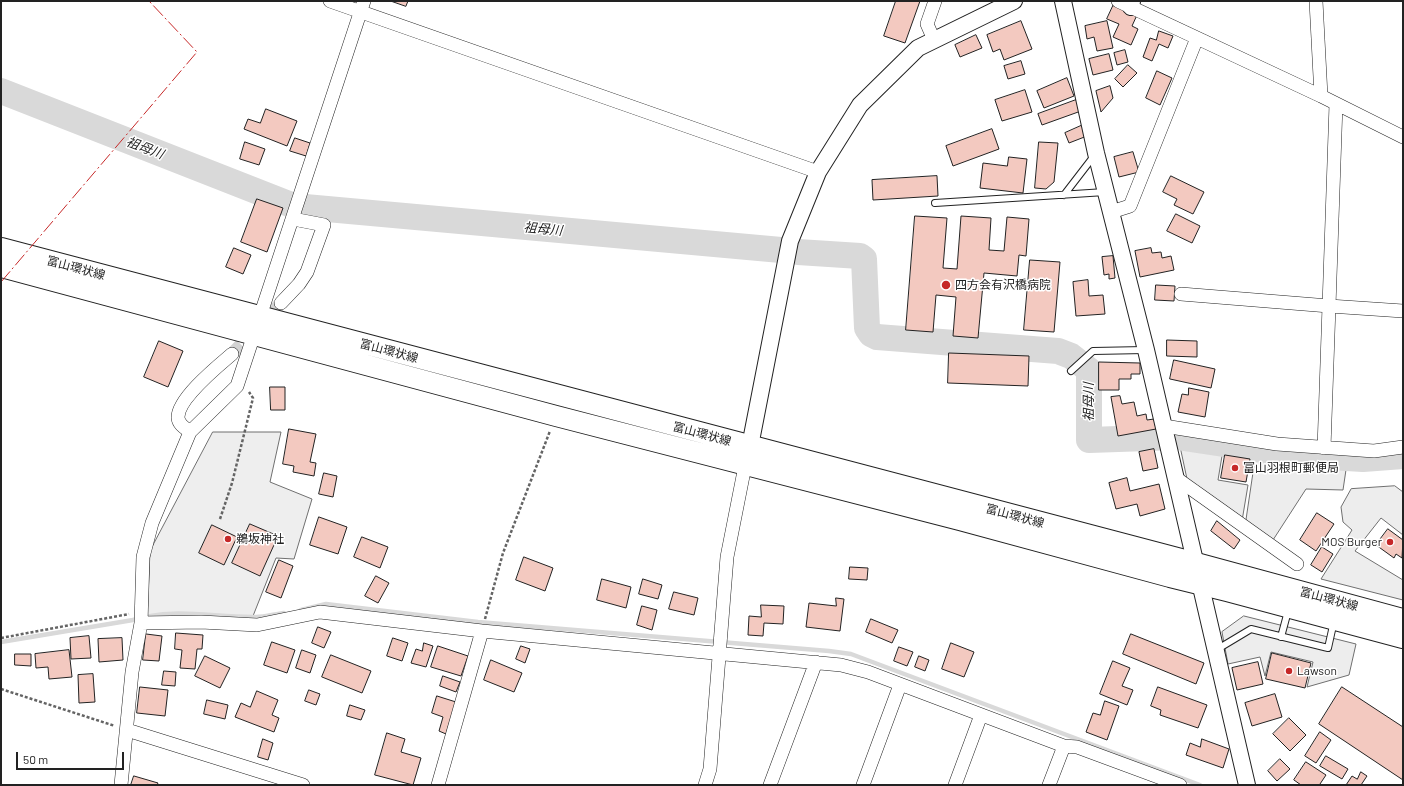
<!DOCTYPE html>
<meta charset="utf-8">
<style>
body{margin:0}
#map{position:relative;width:1404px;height:786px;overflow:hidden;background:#fff;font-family:Barlow,sans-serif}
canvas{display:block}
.frame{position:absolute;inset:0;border:2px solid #222;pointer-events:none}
.scale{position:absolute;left:16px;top:752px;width:108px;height:18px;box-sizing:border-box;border:2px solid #222;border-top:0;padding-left:5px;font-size:12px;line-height:14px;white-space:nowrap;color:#222;-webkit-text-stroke:3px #fff;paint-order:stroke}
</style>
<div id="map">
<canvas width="1404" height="786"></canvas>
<div class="frame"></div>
<div class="scale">50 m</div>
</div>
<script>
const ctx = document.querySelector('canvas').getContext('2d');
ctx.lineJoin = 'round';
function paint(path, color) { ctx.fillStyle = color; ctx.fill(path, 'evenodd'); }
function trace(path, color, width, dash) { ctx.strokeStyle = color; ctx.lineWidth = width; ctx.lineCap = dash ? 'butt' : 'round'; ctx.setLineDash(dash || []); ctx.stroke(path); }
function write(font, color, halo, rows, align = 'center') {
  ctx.font = font + ' Barlow,"Noto Sans JP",sans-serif'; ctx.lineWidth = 3; ctx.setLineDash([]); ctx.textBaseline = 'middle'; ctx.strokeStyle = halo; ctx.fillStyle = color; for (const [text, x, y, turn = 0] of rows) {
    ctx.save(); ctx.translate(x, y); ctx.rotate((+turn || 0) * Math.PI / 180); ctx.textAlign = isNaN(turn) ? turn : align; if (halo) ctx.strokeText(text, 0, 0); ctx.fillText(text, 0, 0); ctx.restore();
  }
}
const green = new Path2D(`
 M 213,432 L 281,432 L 270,482 L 312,499 L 294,559 L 276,558 L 253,616 L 147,619 L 150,551 Z`);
paint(green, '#eee');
trace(green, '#6f6f6f', 1);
const parking = new Path2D(`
 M 1183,443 L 1223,450 L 1218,480 L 1248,485 L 1242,521 L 1187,479 L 1181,451 Z
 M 1256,455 L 1287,460 L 1347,463 L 1343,490 L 1306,489 L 1273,540 L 1246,522 Z
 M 1395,486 L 1403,492 L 1403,535 L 1381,518 L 1355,551 L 1403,580 L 1403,600 L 1321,579 L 1352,530 L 1343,522 L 1341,507 L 1351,489 Z
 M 1244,616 L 1356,644 L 1349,675 L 1307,687 L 1313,662 L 1271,652 L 1265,676 L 1260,657 L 1228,664 L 1222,632 Z`);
paint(parking, '#ededed');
trace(parking, '#6f6f6f', 1);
trace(new Path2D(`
 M 301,610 L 326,604 L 478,622 L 829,651 L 851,654 L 1200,785
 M 1,642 L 133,620 C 174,607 215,618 256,617 C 265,617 275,614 284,613`), '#d9d9d9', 4.5);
trace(new Path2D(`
 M 1,91 L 289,204
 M 305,207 L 781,250
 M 798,252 L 860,256 L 864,259 L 867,328 L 871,334 L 877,337 L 1058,351 L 1071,356 L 1089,370 L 1089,440 L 1177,437 L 1297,455 L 1363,459 L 1403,456`), '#d9d9d9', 26);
const building = new Path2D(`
 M 391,1 L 408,1 L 406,6 Z
 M 896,1 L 920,1 L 905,43 L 884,36 Z
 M 1114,4 L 1137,15 L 1132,26 L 1138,29 L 1131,45 L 1113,37 L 1119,24 L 1107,19 Z
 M 1021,21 L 1032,49 L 1004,60 L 1000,49 L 993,52 L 987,35 Z
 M 1107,21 L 1113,48 L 1097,51 L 1094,37 L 1087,39 L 1085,26 Z
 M 1159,31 L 1173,36 L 1168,48 L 1159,44 L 1152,61 L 1143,57 L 1150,38 L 1156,40 Z
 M 976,35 L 982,48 L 960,57 L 955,45 Z
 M 1125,50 L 1128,62 L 1117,65 L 1114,53 Z
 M 1109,54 L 1113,70 L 1093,75 L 1089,59 Z
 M 1021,61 L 1025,74 L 1008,79 L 1004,66 Z
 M 1128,65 L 1137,73 L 1123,87 L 1115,79 Z
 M 1157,71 L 1172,78 L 1160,105 L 1146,98 Z
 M 1067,78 L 1074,96 L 1044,108 L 1037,91 Z
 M 1110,86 L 1113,98 L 1101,112 L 1096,91 Z
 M 1025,90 L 1032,112 L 1002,121 L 995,100 Z
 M 1076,100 L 1081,111 L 1042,125 L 1038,114 Z
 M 266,109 L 297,121 L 287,146 L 244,129 L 248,119 L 260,123 Z
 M 1083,125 L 1087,136 L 1069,143 L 1065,133 Z
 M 992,129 L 999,149 L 953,166 L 946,146 Z
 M 295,138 L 310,143 L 306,156 L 290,151 Z
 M 245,142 L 265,149 L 259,165 L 240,159 Z
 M 1039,142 L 1058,143 L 1054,182 L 1046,189 L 1035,188 Z
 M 1133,152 L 1139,172 L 1119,177 L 1114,157 Z
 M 1009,157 L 1027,159 L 1023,193 L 980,188 L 983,163 L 1007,166 Z
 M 937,176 L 938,196 L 873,200 L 872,180 Z
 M 1171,176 L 1204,192 L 1193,214 L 1174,205 L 1177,199 L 1163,192 Z
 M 257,199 L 283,208 L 267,252 L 241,242 Z
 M 1176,214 L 1200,226 L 1192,243 L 1167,231 Z
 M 915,216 L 947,218 L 943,268 L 957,269 L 961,216 L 991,218 L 989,250 L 1004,251 L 1007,217 L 1029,219 L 1026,256 L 1019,255 L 1017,276 L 984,273 L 978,338 L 953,336 L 956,297 L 936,295 L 933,332 L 906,330 Z
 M 234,248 L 251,255 L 243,274 L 226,267 Z
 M 1151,248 L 1152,253 L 1161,252 L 1162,258 L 1171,256 L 1174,270 L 1140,277 L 1135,251 Z
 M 1113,256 L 1115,278 L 1109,279 L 1109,274 L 1104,275 L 1102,257 Z
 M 1030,260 L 1060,262 L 1054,332 L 1024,330 Z
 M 1088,280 L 1089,296 L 1103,295 L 1105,314 L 1076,316 L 1073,282 Z
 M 1156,285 L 1175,286 L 1174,301 L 1155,300 Z
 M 1167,340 L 1197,341 L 1197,357 L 1167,356 Z
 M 159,341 L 183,351 L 168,387 L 144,377 Z
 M 949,353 L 1029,356 L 1028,386 L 948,383 Z
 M 1174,360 L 1215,369 L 1211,388 L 1170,379 Z
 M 1099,362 L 1140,363 L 1140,374 L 1131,374 L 1131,379 L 1119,379 L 1119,390 L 1099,390 Z
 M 270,387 L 285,387 L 285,410 L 271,410 Z
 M 1189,388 L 1209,392 L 1205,417 L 1178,412 L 1182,394 L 1188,395 Z
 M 1120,396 L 1122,404 L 1134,402 L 1137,416 L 1146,414 L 1147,420 L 1154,419 L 1156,429 L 1118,436 L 1111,397 Z
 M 289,429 L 316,434 L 310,462 L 316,463 L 314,476 L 293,472 L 294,466 L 283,464 Z
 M 1154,449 L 1158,468 L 1143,471 L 1139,452 Z
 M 1225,455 L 1250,459 L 1246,482 L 1221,478 Z
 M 324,473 L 337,476 L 333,497 L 319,494 Z
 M 1127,478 L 1130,491 L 1159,484 L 1165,509 L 1140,516 L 1137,504 L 1116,509 L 1109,483 Z
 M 1317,513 L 1334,524 L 1316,551 L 1300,540 Z
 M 319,517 L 347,527 L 338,554 L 310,545 Z
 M 1217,521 L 1240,540 L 1234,549 L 1211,531 Z
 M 250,524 L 278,536 L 260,576 L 232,563 Z
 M 212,525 L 237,537 L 224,565 L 199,553 Z
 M 1388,529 L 1403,540 L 1402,558 L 1396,554 L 1394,558 L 1376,545 Z
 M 362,537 L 388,547 L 380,568 L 354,557 Z
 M 1322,547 L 1333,554 L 1322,572 L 1311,565 Z
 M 524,557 L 553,568 L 545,591 L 516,580 Z
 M 279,560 L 293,566 L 281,598 L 266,592 Z
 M 850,567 L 868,568 L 867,580 L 849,579 Z
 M 376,576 L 389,583 L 378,603 L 365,596 Z
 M 602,579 L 631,587 L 626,608 L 597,600 Z
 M 643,579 L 662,585 L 658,599 L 639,594 Z
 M 674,592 L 698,598 L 694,615 L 669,609 Z
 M 836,598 L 844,599 L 840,631 L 806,627 L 809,603 L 836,606 Z
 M 761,605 L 784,606 L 783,624 L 764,623 L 763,636 L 748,635 L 749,616 L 761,617 Z
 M 642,606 L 657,610 L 652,630 L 637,625 Z
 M 871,619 L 898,630 L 892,643 L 866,632 Z
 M 318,627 L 331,632 L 324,648 L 312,643 Z
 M 176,633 L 203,635 L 202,649 L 197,649 L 195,669 L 180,668 L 182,650 L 175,649 Z
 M 146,634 L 162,636 L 159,661 L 143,660 Z
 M 1131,634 L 1204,663 L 1196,684 L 1123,654 Z
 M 89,636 L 91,658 L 71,659 L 70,638 Z
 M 122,638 L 123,660 L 99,662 L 98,639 Z
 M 393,638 L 408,643 L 402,661 L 387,656 Z
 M 272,642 L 295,650 L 287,673 L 264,665 Z
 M 424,643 L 433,646 L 426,667 L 411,663 L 416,649 L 422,651 Z
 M 951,643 L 974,652 L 964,677 L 942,669 Z
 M 438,646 L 468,656 L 461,676 L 431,667 Z
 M 521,646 L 530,649 L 525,663 L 516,659 Z
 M 899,647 L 913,652 L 907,666 L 894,661 Z
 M 69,650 L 72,677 L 49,679 L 48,667 L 36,668 L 35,654 Z
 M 302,650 L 316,655 L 310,673 L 296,668 Z
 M 1272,653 L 1311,663 L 1305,688 L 1266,679 Z
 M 15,654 L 31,654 L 31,666 L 15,665 Z
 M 331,655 L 371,671 L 362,693 L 322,677 Z
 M 205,656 L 230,668 L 220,688 L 195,676 Z
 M 919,656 L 929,660 L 925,671 L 915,667 Z
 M 491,660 L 522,673 L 514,692 L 484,680 Z
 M 1113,661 L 1130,668 L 1122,686 L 1133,690 L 1127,705 L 1100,694 Z
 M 1258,662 L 1263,684 L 1237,690 L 1232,668 Z
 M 164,671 L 176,672 L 175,686 L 162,685 Z
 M 93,674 L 95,702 L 79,703 L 78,675 Z
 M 443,676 L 460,682 L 456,692 L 440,686 Z
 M 140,687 L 168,690 L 165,716 L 137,713 Z
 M 1158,687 L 1207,705 L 1198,728 L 1160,715 L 1161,710 L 1151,706 Z
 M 1342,687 L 1403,727 L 1403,780 L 1319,724 Z
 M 309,690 L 320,694 L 316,705 L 305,701 Z
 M 257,691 L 278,700 L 272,715 L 279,718 L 274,732 L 235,717 L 241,703 L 250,707 Z
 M 1275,694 L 1282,717 L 1252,726 L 1245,703 Z
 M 437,696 L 456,702 L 446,734 L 439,731 L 443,717 L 432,713 Z
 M 207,700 L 228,705 L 225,719 L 204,714 Z
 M 1105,701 L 1119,706 L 1107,740 L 1086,732 L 1093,713 L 1100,715 Z
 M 350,705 L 365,710 L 361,720 L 347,716 Z
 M 1289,718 L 1306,735 L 1290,751 L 1273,734 Z
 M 1320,732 L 1331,740 L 1316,763 L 1305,756 Z
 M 387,733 L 405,739 L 401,752 L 421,758 L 413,785 L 375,775 Z
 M 263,739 L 273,743 L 268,760 L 258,757 Z
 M 1202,739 L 1229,749 L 1223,768 L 1186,755 L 1190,743 L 1200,747 Z
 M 1326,756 L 1348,769 L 1342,779 L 1320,766 Z
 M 1280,759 L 1290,769 L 1277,781 L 1268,771 Z
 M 1306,762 L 1326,775 L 1320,784 L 1321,785 L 1301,785 L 1294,780 Z
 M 1361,772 L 1367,776 L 1361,785 L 1346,785 L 1352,776 L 1357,779 Z
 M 134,776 L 158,783 L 157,785 L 131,785 Z`);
paint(building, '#f3c9c0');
trace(building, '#222', 1);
trace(new Path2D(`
 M 232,354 L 281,303`), '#d3d3d3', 13, [13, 6]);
const service = new Path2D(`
 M 1064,195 L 1094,156
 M 935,203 L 1105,192
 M 1071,371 L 1093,351 L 1145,350
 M 1281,637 L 1288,611
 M 1216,650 L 1251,629 L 1328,648 L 1334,621`);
const minor = new Path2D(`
 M 330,1 L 818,172
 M 1118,1 L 1321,96 L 1403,137
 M 1316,1 L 1321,96
 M 934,40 L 927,24 L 935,1
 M 1336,104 L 1329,306 L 1403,311
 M 1111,212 L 1130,206 L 1197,38
 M 1181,294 L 1329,306 L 1324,448
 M 281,303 L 299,284 L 307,272 L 324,225 L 293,219
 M 1164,426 L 1277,444 L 1374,451 L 1403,447
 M 190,432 C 185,428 179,425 178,418 C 177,399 218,366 232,354
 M 1176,478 L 1297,564
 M 141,623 L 201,622 L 257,625 L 320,612 L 482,631 L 841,665 L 868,672 L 1064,746 L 1077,747 L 1180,785
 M 127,730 L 303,785
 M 121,785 L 132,672 L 141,623 L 143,557 L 152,523 L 190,432 L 237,386 L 364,1
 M 438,785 L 482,631
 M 705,785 L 710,769 L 727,557 L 745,466
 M 770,785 L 816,662
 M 863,785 L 900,685
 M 955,785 L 981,715
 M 1049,785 L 1064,746`);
const tertiary = new Path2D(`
 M 1063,1 L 1096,153 L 1146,350 L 1247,785
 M 1131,7 L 1132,1
 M 750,446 L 790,241 L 818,172 L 860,105 L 918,48 L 1014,1`);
const primary = new Path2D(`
 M 1,248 L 1196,563 L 1403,619
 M 1,267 L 556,416 L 960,520 L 1170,577 L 1227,591 L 1403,638`);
trace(service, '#222', 8);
trace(minor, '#222', 14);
trace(tertiary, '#222', 18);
trace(primary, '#222', 22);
trace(new Path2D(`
 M 220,519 L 232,483 L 253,398 L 249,392
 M 485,619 L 503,553 L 550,431
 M 1,638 L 129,614
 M 1,689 L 115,726`), '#646464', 2.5, [3, 2]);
trace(service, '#fff', 6);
trace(minor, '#fff', 13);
trace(tertiary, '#fff', 16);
trace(primary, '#fff', 20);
trace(new Path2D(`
 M 1,282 L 197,52 L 149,1`), '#c62828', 1, [14, 3, 2, 3]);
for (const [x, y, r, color] of [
 [946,285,5,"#c62828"],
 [1235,468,4,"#c62828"],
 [228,539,4,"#c62828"],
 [1390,542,4,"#c62828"],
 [1289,671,4,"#c62828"]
]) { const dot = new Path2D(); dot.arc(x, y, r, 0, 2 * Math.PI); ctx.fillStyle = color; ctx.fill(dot); trace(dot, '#fff', 1.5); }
write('12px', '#222', '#fff', [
 ["富山環状線",76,268,15],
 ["富山環状線",389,351,15],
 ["富山環状線",702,434,15],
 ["富山環状線",1015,516,15],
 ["富山環状線",1329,599,15]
]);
write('12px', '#222', '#fff', [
 ["四方会有沢橋病院",955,285],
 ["富山羽根町郵便局",1243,468],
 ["鵜坂神社",236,539],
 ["MOS Burger",1382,542,"right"],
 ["Lawson",1297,671]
], 'left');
write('italic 13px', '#222', '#fff', [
 ["祖母川",145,148,21],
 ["祖母川",543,229,5],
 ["祖母川",1089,402,-90]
]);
</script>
